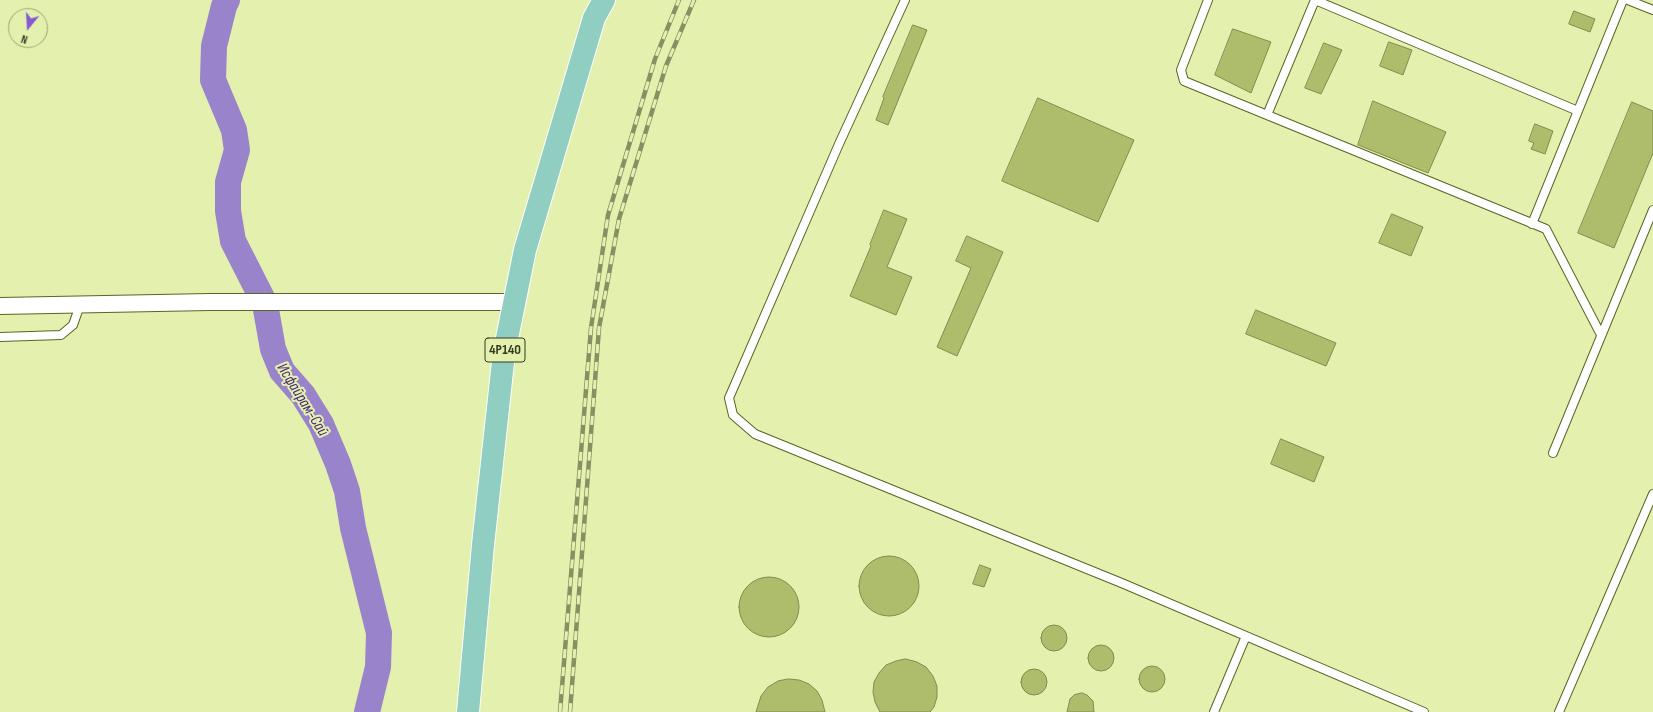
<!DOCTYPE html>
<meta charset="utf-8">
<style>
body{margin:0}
#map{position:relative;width:1653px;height:712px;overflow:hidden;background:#e3f0ae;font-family:"Sofia Sans Condensed",sans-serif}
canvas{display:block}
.north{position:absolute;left:8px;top:8px;width:40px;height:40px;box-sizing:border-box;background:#e3f0ae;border:1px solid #9da674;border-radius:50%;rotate:198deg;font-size:11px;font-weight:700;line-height:16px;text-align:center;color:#33381e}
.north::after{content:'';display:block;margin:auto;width:14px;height:18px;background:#865ad3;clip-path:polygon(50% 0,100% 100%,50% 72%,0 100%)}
</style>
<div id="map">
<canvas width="1653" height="712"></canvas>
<div class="north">N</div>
</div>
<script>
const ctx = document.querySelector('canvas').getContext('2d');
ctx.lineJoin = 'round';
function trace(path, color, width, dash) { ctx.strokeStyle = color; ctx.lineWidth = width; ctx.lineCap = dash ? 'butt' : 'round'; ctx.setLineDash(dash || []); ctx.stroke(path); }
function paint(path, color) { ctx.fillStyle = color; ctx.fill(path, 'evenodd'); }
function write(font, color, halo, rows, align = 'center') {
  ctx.font = font + ' "Sofia Sans Condensed",sans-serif'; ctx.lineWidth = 4; ctx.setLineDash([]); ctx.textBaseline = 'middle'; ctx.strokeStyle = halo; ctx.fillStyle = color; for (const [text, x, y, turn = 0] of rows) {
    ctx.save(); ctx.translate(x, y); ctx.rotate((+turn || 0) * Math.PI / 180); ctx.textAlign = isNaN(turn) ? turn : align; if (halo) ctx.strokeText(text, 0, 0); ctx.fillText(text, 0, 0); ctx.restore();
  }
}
trace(new Path2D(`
 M 227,0 L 224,6 L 214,46 L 213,80 L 234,130 L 237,150 L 228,182 L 228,211 L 233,241 L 265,304 L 273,349 L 282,371 L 303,395 L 321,424 L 338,464 L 347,491 L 353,528 L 379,633 L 378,667 L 367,712`), '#9983cb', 26);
const building = new Path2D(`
 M 1574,11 L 1595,19 L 1590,32 L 1569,24 Z
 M 913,25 L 927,30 L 888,125 L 876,120 L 884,98 L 883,97 Z
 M 1233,29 L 1271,42 L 1251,93 L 1215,75 Z
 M 1389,42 L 1412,50 L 1403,75 L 1380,66 Z
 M 1324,43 L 1342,50 L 1321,94 L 1305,88 Z
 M 1038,98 L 1134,140 L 1098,222 L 1002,181 Z
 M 1373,101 L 1446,132 L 1428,173 L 1358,145 Z
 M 1632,102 L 1653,111 L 1653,153 L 1614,248 L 1578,233 Z
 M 1535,124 L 1553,131 L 1545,154 L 1531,149 L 1534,143 L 1529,141 Z
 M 884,210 L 907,219 L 887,267 L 912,277 L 896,315 L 850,296 L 871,246 L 870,245 Z
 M 1392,214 L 1423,227 L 1411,256 L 1379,243 Z
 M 967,236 L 1003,252 L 957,356 L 937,347 L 971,268 L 956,261 Z
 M 1256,310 L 1336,343 L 1326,366 L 1246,334 Z
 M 1281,439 L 1324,457 L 1314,482 L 1271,464 Z
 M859 586a30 30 0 1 1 60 0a30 30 0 1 1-60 0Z
 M 980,565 L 991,569 L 984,587 L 973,584 Z
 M739 607a30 30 0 1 1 60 0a30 30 0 1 1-60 0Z
 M1041 638a13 13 0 1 1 26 0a13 13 0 1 1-26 0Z
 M1088 658a13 13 0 1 1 26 0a13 13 0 1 1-26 0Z
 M 906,659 L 917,662 L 926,667 L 933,676 L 937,686 L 937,697 L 934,707 L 930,712 L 880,712 L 875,702 L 873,692 L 874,682 L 879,673 L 886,665 L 896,661 Z
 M1139 679a13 13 0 1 1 26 0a13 13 0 1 1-26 0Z
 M1021 682a13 13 0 1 1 26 0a13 13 0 1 1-26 0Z
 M 789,679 L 799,680 L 809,684 L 817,691 L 822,700 L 825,712 L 756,712 L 761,696 L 768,687 L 778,681 Z
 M 1082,693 L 1087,695 L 1093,701 L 1094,712 L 1067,712 L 1070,699 L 1074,695 Z`);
paint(building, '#aebd6c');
trace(building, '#808c4d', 1);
const lane = new Path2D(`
 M 905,0 L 839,144 L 729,398 L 733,415 L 755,434 L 1124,584 L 1424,712
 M 1208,0 L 1181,70 L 1184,81 L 1546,229 L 1601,335
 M 1315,0 L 1578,111
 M 1628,0 L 1653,10
 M 1267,115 L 1315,0
 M 1532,224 L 1623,0
 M 0,337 L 61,335 L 73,325 L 80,305
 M 1553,453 L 1653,210
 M 1214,712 L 1246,636
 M 1559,712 L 1653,494`);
const street = new Path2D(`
 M 0,306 L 210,302 L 514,302`);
const primary = new Path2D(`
 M 468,712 L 483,545 L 504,353 L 525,250 L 594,18 L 604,0`);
trace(lane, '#5b6426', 10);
trace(street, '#5b6426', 18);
trace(primary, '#fff', 24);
trace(lane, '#fff', 8);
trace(street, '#fff', 16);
trace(primary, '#8fcec1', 22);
const rail = new Path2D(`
 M 560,712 L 591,328 L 608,215 L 655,59 L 679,0
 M 570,712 L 599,328 L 619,219 L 666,66 L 694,0`);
trace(rail, '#879063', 4.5);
trace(rail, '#e3f0ae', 3, [9]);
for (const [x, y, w] of [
 [505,350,40]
]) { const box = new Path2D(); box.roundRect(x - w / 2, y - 12, w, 24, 3); ctx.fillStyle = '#e3f0ae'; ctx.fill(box); trace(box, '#33381e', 1); }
write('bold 14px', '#33381e', null, [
 ["4P140",505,350]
]);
write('italic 16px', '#462478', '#e3f0ae', [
 ["Исфайрам-Сай",302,400,58]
]);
</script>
